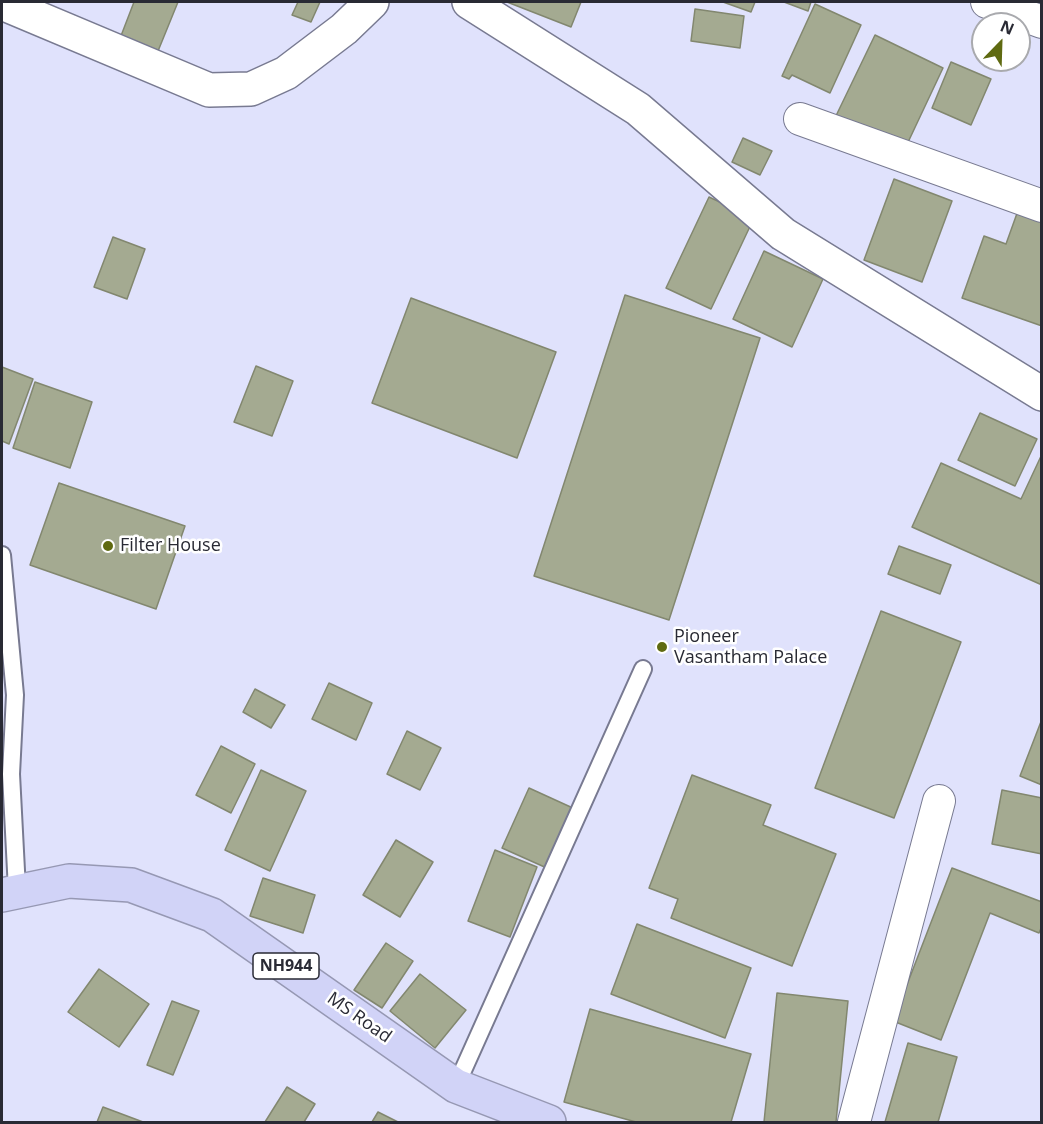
<!DOCTYPE html>
<style>
body{margin:0}
#map{position:relative;width:1043px;height:1124px;overflow:hidden;background:#e0e2fc;font-family:"Open Sans",sans-serif}
canvas{display:block}
.frame{position:absolute;inset:0;border:3px solid #292a34;pointer-events:none}
.north{position:absolute;left:971px;top:12px;width:60px;height:60px;box-sizing:border-box;background:#fff;border:2px solid #a9aaae;border-radius:50%;rotate:23deg;font-size:16px;font-weight:700;line-height:24px;text-align:center;color:#292a34}
.north::after{content:'';display:block;margin:auto;width:21px;height:27px;background:#5f6a11;clip-path:polygon(50% 0,100% 100%,50% 72%,0 100%)}
</style>
<div id="map">
<canvas width="1043" height="1124"></canvas>
<div class="frame"></div>
<div class="north">N</div>
</div>
<script>
const ctx = document.querySelector('canvas').getContext('2d');
ctx.lineJoin = 'round';
function paint(path, color) { ctx.fillStyle = color; ctx.fill(path, 'evenodd'); }
function trace(path, color, width, dash) { ctx.strokeStyle = color; ctx.lineWidth = width; ctx.lineCap = dash ? 'butt' : 'round'; ctx.setLineDash(dash || []); ctx.stroke(path); }
function write(font, color, halo, rows, align = 'center') {
  ctx.font = font + ' "Open Sans",sans-serif'; ctx.lineWidth = 5; ctx.setLineDash([]); ctx.textBaseline = 'middle'; ctx.strokeStyle = halo; ctx.fillStyle = color; for (const [text, x, y, turn = 0] of rows) {
    ctx.save(); ctx.translate(x, y); ctx.rotate((+turn || 0) * Math.PI / 180); ctx.textAlign = isNaN(turn) ? turn : align; if (halo) ctx.strokeText(text, 0, 0); ctx.fillText(text, 0, 0); ctx.restore();
  }
}
const building = new Path2D(`
 M 134,2 L 178,2 L 156,56 L 119,41 Z
 M 298,2 L 320,2 L 311,22 L 292,15 Z
 M 507,2 L 581,2 L 571,27 Z
 M 723,2 L 755,2 L 751,12 Z
 M 784,2 L 811,2 L 808,11 Z
 M 815,4 L 861,25 L 830,93 L 792,75 L 789,79 L 782,76 Z
 M 695,9 L 744,16 L 740,48 L 691,41 Z
 M 875,35 L 943,68 L 902,155 L 833,122 Z
 M 951,62 L 991,79 L 971,125 L 932,108 Z
 M 743,138 L 772,151 L 760,175 L 732,162 Z
 M 894,179 L 952,201 L 922,282 L 864,260 Z
 M 709,197 L 754,218 L 711,309 L 666,288 Z
 M 1020,205 L 1042,213 L 1042,326 L 962,298 L 984,236 L 1006,244 Z
 M 113,237 L 145,249 L 127,299 L 94,287 Z
 M 764,251 L 823,279 L 792,347 L 733,319 Z
 M 625,295 L 760,338 L 669,620 L 534,576 Z
 M 411,298 L 556,352 L 517,458 L 372,403 Z
 M 256,366 L 293,381 L 272,436 L 234,422 Z
 M 2,367 L 33,379 L 9,444 L 2,441 Z
 M 35,382 L 92,402 L 70,468 L 13,448 Z
 M 980,413 L 1037,439 L 1015,486 L 958,460 Z
 M 1042,454 L 1042,585 L 912,527 L 941,463 L 1021,499 Z
 M 59,483 L 185,526 L 156,609 L 30,565 Z
 M 899,546 L 951,565 L 940,594 L 888,574 Z
 M 881,611 L 961,642 L 894,818 L 815,788 Z
 M 329,683 L 372,703 L 356,740 L 312,719 Z
 M 255,689 L 285,705 L 271,728 L 243,712 Z
 M 1042,719 L 1042,785 L 1020,776 Z
 M 407,731 L 441,748 L 420,790 L 387,774 Z
 M 221,746 L 255,764 L 231,813 L 196,795 Z
 M 261,770 L 306,791 L 270,871 L 225,850 Z
 M 692,775 L 771,805 L 763,825 L 836,854 L 792,966 L 671,918 L 678,899 L 649,888 Z
 M 529,788 L 575,809 L 549,869 L 502,848 Z
 M 1002,790 L 1042,798 L 1042,854 L 992,844 Z
 M 396,840 L 433,862 L 400,917 L 363,895 Z
 M 495,850 L 537,867 L 510,937 L 468,921 Z
 M 952,868 L 1042,902 L 1042,926 L 1039,933 L 990,913 L 941,1040 L 893,1021 Z
 M 263,878 L 315,895 L 303,933 L 250,916 Z
 M 637,924 L 751,968 L 725,1038 L 611,994 Z
 M 386,943 L 413,961 L 382,1008 L 354,990 Z
 M 99,969 L 149,1004 L 119,1047 L 68,1012 Z
 M 420,974 L 466,1010 L 435,1048 L 390,1011 Z
 M 777,993 L 848,1001 L 836,1122 L 764,1122 Z
 M 172,1001 L 199,1011 L 173,1075 L 147,1065 Z
 M 590,1009 L 751,1054 L 731,1122 L 636,1122 L 564,1102 Z
 M 908,1043 L 957,1057 L 938,1122 L 885,1122 Z
 M 287,1087 L 315,1104 L 304,1122 L 265,1122 Z
 M 103,1107 L 143,1122 L 97,1122 Z
 M 378,1112 L 398,1122 L 372,1122 Z`);
paint(building, '#a4aa91');
trace(building, '#82876f', 1.5);
const lane = new Path2D(`
 M 2,555 L 15,695 L 11,774 L 17,890
 M 456,1086 L 643,669`);
const street = new Path2D(`
 M 987,2 L 1042,22
 M 800,119 L 1042,206
 M 854,1122 L 939,801`);
const secondary = new Path2D(`
 M 469,2 L 638,109 L 783,234 L 1042,394
 M 2,3 L 209,90 L 251,89 L 286,73 L 344,29 L 372,2`);
const highway = new Path2D(`
 M 2,895 L 69,881 L 131,885 L 212,915 L 456,1086 L 549,1122`);
trace(lane, '#787a91', 20);
trace(street, '#787a91', 34);
trace(secondary, '#787a91', 36);
trace(highway, '#9698b3', 36);
trace(lane, '#fff', 16);
trace(street, '#fff', 32);
trace(secondary, '#fff', 33);
trace(highway, '#d1d3f7', 33);
for (const [x, y, r, color] of [
 [108,546,6,"#5f6a11"],
 [662,647,6,"#5f6a11"]
]) { const dot = new Path2D(); dot.arc(x, y, r, 0, 2 * Math.PI); ctx.fillStyle = color; ctx.fill(dot); trace(dot, '#fff', 2); }
for (const [x, y, w] of [
 [286,966,66]
]) { const box = new Path2D(); box.roundRect(x - w / 2, y - 13, w, 26, 4.5); ctx.fillStyle = '#fff'; ctx.fill(box); trace(box, '#292a34', 1.5); }
write('bold 16px', '#292a34', null, [
 ["NH944",286,966]
]);
write('18px', '#292a34', '#fff', [
 ["Filter House",120,546],
 ["Pioneer",674,637],
 ["Vasantham Palace",674,658]
], 'left');
write('18px', '#292a34', '#fff', [
 ["MS Road",359,1018,35]
]);
</script>
